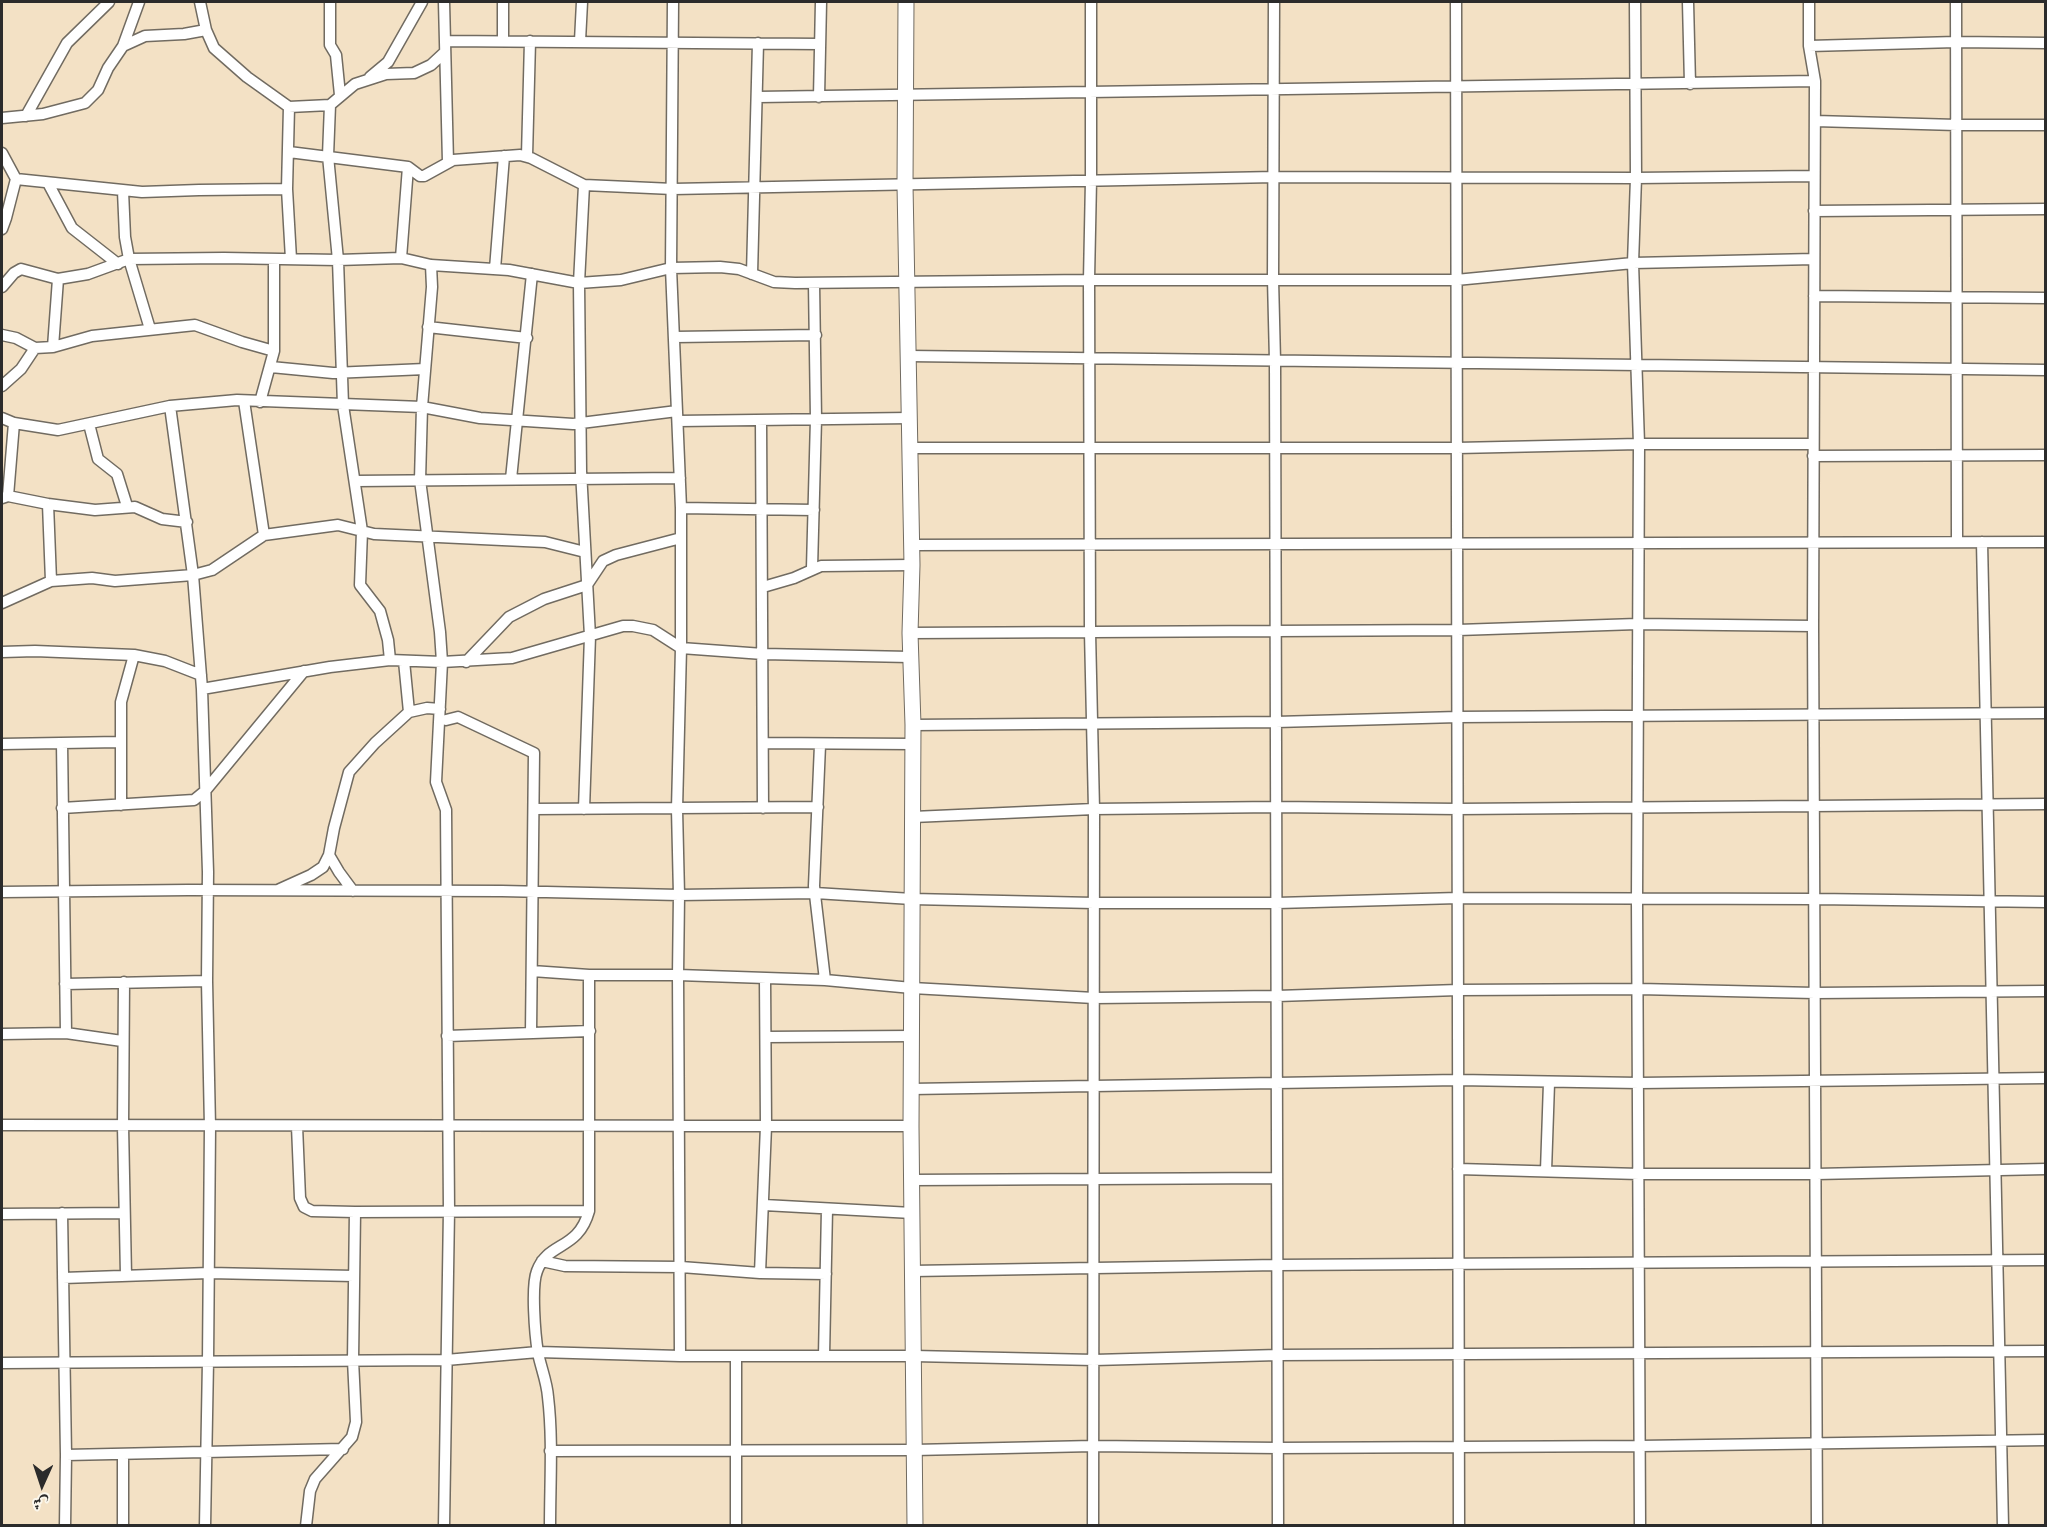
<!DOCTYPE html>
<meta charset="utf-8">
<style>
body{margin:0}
#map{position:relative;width:2047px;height:1527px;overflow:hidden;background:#f3e1c5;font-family:"IM FELL DW Pica",Amiri,serif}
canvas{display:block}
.frame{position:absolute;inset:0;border:3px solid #2b2b2b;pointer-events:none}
.north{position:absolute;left:12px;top:1455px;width:60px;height:60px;-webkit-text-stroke:4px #fbf7ec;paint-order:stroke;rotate:183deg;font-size:16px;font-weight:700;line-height:24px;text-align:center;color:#2b2b2b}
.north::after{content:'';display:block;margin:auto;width:21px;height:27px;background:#2b2b2b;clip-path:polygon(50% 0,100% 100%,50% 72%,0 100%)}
</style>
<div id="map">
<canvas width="2047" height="1527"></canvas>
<div class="frame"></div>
<div class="north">ش</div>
</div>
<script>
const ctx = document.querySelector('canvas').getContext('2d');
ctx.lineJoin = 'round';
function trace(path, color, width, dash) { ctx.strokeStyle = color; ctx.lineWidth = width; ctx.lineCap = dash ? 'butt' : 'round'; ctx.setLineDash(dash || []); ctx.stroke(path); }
const street = new Path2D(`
 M 200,2 L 206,30 L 214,48 L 247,77 L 289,107 L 330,105 L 355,84 L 386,74 L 414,73 L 431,65 L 445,52
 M 330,2 L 330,45 L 336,55 L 340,95
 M 444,2 L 448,162
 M 673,2 L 671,268 L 681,508 L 681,648 L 677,809 L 679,895 L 678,975 L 680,1356
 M 1091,2 L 1091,180 L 1089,280 L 1090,632 L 1094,809 L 1093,1526
 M 1274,2 L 1273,279 L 1275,361 L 1278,1526
 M 1456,2 L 1459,1526
 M 1635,2 L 1636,178 L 1633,263 L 1639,444 L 1637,900 L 1640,1526
 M 1688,2 L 1690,84
 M 1809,2 L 1809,46 L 1815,81 L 1813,626 L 1817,1526
 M 1956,2 L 1957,542
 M 445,41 L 820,44
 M 503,41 L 503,2
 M 580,41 L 582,2
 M 123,46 L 139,2
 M 1809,46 L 1956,42 L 2046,43
 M 370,77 L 388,62 L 422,2
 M 758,97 L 1815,81
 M 819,97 L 821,2
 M 330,105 L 328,156 L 338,260 L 343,405 L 362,531 L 360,585 L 380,611 L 388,640 L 390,660
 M 289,107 L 287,189 L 291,259
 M 26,116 L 67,43 L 109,2
 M 2,118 L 43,114 L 85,103 L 98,90 L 108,68 L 123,46 L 145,36 L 184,34 L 206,30
 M 1815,121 L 1957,125 L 2046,125
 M 289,152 L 408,167 L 420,176 L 424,176 L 453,160 L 520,155 L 531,158 L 584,185 L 673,189 L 1275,177 L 1636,178 L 1814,176
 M 2,153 L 16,179 L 142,192 L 199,190 L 287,189
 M 527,156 L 530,41
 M 48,183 L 72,228 L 118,264
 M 584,185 L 579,283 L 581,471 L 590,636 L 584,809
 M 123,191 L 125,237 L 129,259 L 150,329
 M 1814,211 L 2046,209
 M 2,229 L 6,218 L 16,179
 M 401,258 L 408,167
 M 431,265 L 432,287 L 422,407 L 420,480 L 440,632 L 442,662 L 436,782 L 446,810 L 449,1210 L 444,1526
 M 495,269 L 504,156
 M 752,274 L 758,43
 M 2,287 L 14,273 L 21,269 L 58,279 L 88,274 L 129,259 L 224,258 L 338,260 L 401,258 L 431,265 L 509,270 L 579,283 L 621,280 L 671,268 L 720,267 L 739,269 L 774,282 L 795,283 L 1089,280 L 1456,280 L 1633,263 L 1814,259
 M 1814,296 L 2046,298
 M 428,327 L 527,338
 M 2,335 L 16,338 L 35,348 L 53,347 L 92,336 L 195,325 L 242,342 L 274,351
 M 675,337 L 816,335
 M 53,347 L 58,279
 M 909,356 L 2046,370
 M 271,367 L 333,373 L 425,369
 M 2,386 L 21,369 L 35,348
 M 244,401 L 264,535
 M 260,402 L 274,351 L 274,259
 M 170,406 L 193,575 L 202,689 L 208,872 L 207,981 L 210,1127 L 208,1361 L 205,1526
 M 2,418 L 14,423 L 58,430 L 170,406 L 237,400 L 422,407 L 480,418 L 573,424 L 677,411
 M 761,420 L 763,808
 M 678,421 L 910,418
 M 89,424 L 98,459 L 117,474 L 127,506
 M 910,448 L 1457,448 L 1639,444 L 1813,444
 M 1813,456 L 2046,455
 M 511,479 L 532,274
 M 356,481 L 680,478
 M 8,496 L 14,423
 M 2,498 L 8,496 L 48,504 L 95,510 L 135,507 L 162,519 L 187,522
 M 48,504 L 51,581
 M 681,508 L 814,510
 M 1982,542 L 2003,1526
 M 911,545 L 2046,542
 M 812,568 L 816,419 L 814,283
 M 763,587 L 794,578 L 821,566 L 912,565
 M 2,603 L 51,581 L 92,578 L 115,581 L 193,575 L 212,570 L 264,535 L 338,525 L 374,534 L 545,542 L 585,552
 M 910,633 L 1458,630 L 1637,624 L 1813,626
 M 2,652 L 35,651 L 134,655 L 165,661 L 201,675
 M 404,661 L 409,712
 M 466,662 L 509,617 L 544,599 L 587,585 L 603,561 L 616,555 L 681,538
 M 202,689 L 330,667 L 390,660 L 442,662 L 512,658 L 623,626 L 633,626 L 653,630 L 681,648 L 763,654 L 910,657
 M 446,720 L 458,717 L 534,753 L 531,1032
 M 913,725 L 1276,722 L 1458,717 L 2046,713
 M 62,743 L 66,1033
 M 763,743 L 913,744
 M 2,744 L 119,742
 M 820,745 L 814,886 L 825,980
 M 121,805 L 121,702 L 134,655
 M 62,808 L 194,800 L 205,791 L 304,671
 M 534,809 L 818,807
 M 913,817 L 1094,809 L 1276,807 L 1458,809 L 2046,804
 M 329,855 L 339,872 L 353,891
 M 280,889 L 311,875 L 323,867 L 329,855 L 334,828 L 349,772 L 375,743 L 409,712 L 427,708 L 440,709
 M 2,892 L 188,890 L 502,891 L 679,895 L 815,893 L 912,899 L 1094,903 L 1277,903 L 1458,898 L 1815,899 L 2046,902
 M 532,971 L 589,975 L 678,975 L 825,980 L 912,988 L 1094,998 L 1277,996 L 1458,990 L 1639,989 L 1815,993 L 2046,991
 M 124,982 L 123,1126 L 126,1276
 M 65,984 L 207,981
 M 2,1034 L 66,1033 L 122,1041
 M 447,1036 L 590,1031
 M 766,1037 L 912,1036
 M 911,1089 L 1458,1080 L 1639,1083 L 2046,1078
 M 2,1125 L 911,1126
 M 297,1126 L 300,1198 L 304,1207 L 312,1211 L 355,1212 L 589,1211
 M 1458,1169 L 1639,1174 L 1816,1174 L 2046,1169
 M 1546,1171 L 1549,1083
 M 912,1180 L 1277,1178
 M 764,1205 L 912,1213
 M 62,1213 L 66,1455 L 65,1526
 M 2,1214 L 124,1213
 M 542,1261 L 565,1266 L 681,1267 L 760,1273 L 826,1274
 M 912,1271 L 1278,1265 L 2046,1260
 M 760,1273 L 766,1126 L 765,979
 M 63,1278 L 209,1273 L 354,1276
 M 736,1356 L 736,1526
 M 824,1356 L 827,1209
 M 2,1363 L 446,1360 L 538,1352 L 680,1356 L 914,1356 L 1094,1360 L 1278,1355 L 2046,1351
 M 550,1451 L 914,1450 L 1093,1446 L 1278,1448 L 1640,1446 L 2046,1440
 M 123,1454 L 123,1526
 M 66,1455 L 343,1449
 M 306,1526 L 310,1491 L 315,1479 L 352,1437 L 356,1422 L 353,1360 L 355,1212
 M 550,1526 C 550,1483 553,1439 548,1397 C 547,1382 541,1368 538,1353 C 535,1335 531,1286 537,1271 C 548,1241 578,1251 589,1211 L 589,975`);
const secondary = new Path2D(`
 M 906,2 L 905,185 L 912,565 L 910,633 L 913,725 L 911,1126 L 915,1526`);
trace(street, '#716b61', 13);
trace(secondary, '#716b61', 17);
trace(street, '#fff', 10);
trace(secondary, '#fff', 15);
</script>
